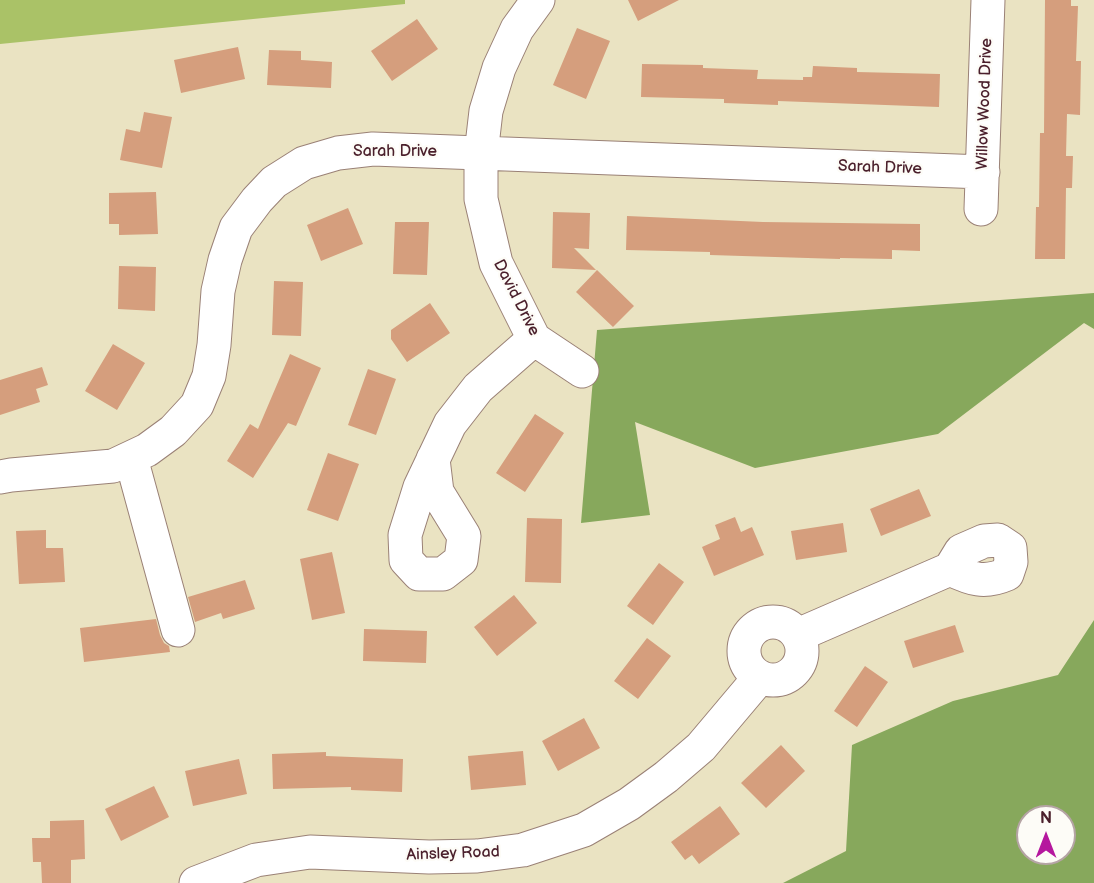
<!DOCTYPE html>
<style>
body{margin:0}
#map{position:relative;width:1094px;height:883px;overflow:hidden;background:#eae3c2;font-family:"Balsamiq Sans",sans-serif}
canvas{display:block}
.north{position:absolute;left:1016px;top:805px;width:60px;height:60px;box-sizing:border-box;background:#fdfcf7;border:2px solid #b5a4a5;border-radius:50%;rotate:0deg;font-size:16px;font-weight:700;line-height:24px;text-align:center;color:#4a1f2b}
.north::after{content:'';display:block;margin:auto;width:21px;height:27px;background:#b5179e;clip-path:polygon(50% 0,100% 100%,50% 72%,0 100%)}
</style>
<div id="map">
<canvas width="1094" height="883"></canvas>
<div class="north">N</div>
</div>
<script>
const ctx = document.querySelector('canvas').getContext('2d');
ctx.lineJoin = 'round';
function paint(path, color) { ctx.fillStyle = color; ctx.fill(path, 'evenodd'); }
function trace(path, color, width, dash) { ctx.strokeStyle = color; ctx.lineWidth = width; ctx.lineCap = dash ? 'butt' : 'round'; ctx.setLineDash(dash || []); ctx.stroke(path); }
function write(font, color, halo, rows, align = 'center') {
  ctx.font = font + ' "Balsamiq Sans",sans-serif'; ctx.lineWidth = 4.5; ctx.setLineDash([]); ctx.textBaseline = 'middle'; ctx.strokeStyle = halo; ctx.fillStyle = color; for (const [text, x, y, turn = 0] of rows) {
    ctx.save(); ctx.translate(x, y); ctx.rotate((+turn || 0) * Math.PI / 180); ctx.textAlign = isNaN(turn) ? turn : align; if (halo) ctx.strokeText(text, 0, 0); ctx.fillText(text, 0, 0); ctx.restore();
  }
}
paint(new Path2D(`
 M 0,0 L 405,0 L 405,4 L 0,44 Z`), '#aac267');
paint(new Path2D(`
 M 1094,293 L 1094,329 L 1084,323 L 938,434 L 755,468 L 635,422 L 650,515 L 581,523 L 597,330 Z
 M 1094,620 L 1094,883 L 783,883 L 846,851 L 852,745 L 953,701 L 1058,675 ZM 1028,817 L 1064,817 L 1064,853 L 1028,853 Z`), '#87a85c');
paint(new Path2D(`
 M 628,0 L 679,0 L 638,21 Z
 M 1045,0 L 1071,0 L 1071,6 L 1078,6 L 1076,61 L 1081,61 L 1080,115 L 1067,114 L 1066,156 L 1073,156 L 1072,188 L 1066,188 L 1065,259 L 1035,259 L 1036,207 L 1039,207 L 1040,133 L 1044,133 Z
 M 417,19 L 438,49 L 392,81 L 371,51 Z
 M 577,28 L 610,41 L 586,99 L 553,85 Z
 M 238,47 L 245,79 L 181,93 L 174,60 Z
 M 269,50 L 301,51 L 301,60 L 332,62 L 331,88 L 267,85 Z
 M 642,64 L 703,65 L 703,68 L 758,70 L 757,79 L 803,80 L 803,77 L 812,77 L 813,66 L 857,68 L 857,72 L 940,74 L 939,107 L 778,101 L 778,105 L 724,103 L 724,99 L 641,97 Z
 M 144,112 L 172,117 L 162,168 L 120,160 L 126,129 L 140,132 Z
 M 156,192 L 158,234 L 119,235 L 119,224 L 109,224 L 109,193 Z
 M 348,208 L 363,244 L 321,261 L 307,225 Z
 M 553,212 L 590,213 L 589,249 L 574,248 L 596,270 L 552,268 Z
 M 627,216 L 763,222 L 920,224 L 920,251 L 892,250 L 892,259 L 840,258 L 840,259 L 710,255 L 710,252 L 626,250 Z
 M 395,222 L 429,222 L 427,275 L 393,274 Z
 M 119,266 L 156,267 L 155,311 L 118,309 Z
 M 597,270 L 634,306 L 613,327 L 576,292 Z
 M 274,281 L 303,282 L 301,336 L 272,335 Z
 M 430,303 L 450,333 L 407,362 L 391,339 L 391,330 Z
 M 113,344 L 145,363 L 117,410 L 85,391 Z
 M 290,354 L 321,368 L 296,426 L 288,423 L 253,478 L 227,461 L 250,424 L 258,429 Z
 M 42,367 L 48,385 L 36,389 L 40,402 L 0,415 L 0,380 Z
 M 368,369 L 396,379 L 376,435 L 348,425 Z
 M 535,414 L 564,433 L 525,492 L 496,473 Z
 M 328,453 L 359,464 L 338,521 L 307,510 Z
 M 919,489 L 931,516 L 881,536 L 870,509 Z
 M 735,517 L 741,532 L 752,527 L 764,555 L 714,576 L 702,547 L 720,539 L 715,525 Z
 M 527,518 L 562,519 L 561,583 L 525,582 Z
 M 843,523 L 847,552 L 796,560 L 791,531 Z
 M 46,530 L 46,548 L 63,548 L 65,582 L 19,584 L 16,531 Z
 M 332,552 L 345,613 L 312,620 L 300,559 Z
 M 659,563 L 684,582 L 653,625 L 627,606 Z
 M 245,580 L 255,609 L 223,619 L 221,613 L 195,622 L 188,597 Z
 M 514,595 L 537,623 L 497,656 L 474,627 Z
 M 156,619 L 160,635 L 164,643 L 169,646 L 170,652 L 84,662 L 80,628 Z
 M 955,625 L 964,652 L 913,668 L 904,641 Z
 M 364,629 L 427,631 L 426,663 L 363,661 Z
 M 647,638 L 671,656 L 638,699 L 614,681 Z
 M 865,666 L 888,682 L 857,727 L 834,711 Z
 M 584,718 L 600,748 L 558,771 L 542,741 Z
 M 781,745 L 805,771 L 766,808 L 741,783 Z
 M 523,751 L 526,785 L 471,790 L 468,756 Z
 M 326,752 L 326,756 L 403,759 L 402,792 L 351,790 L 351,787 L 273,789 L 272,754 Z
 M 239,759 L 247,794 L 193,806 L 185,771 Z
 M 154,786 L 169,817 L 121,841 L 105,809 Z
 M 720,806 L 740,834 L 699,864 L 692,855 L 685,860 L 671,842 Z
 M 84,820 L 85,859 L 71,860 L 71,883 L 42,883 L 41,862 L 33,862 L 32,838 L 50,838 L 50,821 Z`), '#d59e7d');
const minor = new Path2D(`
 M 538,0 L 517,29 L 499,68 L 486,111 L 481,154 L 481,199 L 496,263 L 534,339 L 582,371
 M 981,209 L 988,0
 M 131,458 L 178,630
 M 433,459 L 437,492 L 464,536 L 461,560 L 443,574 L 419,574 L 406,560 L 405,535 L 420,487 L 450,424 L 478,388 L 534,339
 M 0,477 L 11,475 L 113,466 L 147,450 L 173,431 L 197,405 L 209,376 L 214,345 L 218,291 L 225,260 L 236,228 L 257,200 L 274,182 L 304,163 L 338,153 L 373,149 L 983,172
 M744 651a29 29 0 1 1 58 0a29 29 0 1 1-58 0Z
 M 798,635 L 950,569 L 961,551 L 984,541 L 998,540 L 1010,548 L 1011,562 L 1007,574 C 984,584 971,579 950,569
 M 196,883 L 256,860 L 310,852 L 429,857 L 477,856 L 523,850 L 584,830 L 629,804 L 666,777 L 701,747 L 760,677`);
trace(minor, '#9a8176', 35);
trace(minor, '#fff', 33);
write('16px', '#4a1f2b', '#fdfcf7', [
 ["Willow Wood Drive",985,104,-88],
 ["Sarah Drive",395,152],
 ["Sarah Drive",880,168,2],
 ["David Drive",516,298,63],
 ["Ainsley Road",453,854,-2]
]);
</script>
